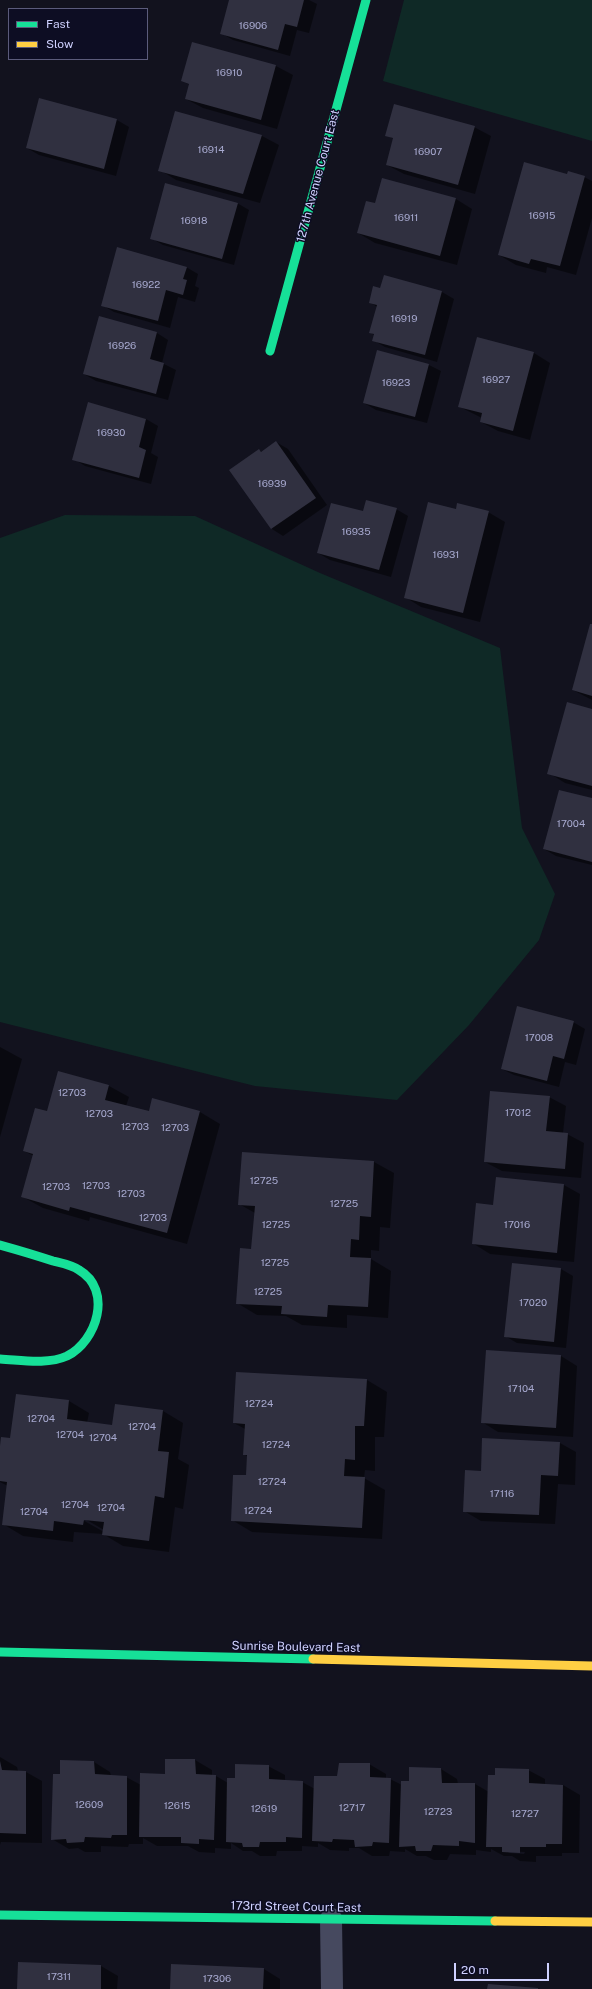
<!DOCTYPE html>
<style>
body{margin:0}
#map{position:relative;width:592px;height:1989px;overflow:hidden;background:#12121e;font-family:"Public Sans",sans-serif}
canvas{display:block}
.legend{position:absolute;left:8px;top:8px;width:140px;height:52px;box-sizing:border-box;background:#0d0d23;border:1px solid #5b5b7b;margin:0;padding:5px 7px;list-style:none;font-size:12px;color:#cfd1ff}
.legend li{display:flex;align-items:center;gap:8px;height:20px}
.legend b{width:20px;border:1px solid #5b5b7b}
.scale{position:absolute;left:454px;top:1963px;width:95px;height:18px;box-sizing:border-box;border:2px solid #cfd1ff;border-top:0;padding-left:5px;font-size:12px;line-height:14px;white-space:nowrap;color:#cfd1ff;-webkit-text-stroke:3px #0d0d23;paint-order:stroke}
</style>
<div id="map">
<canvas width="592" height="1989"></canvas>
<ul class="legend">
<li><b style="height:5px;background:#16e098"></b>Fast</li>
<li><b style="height:5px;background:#ffcf43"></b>Slow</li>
</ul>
<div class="scale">20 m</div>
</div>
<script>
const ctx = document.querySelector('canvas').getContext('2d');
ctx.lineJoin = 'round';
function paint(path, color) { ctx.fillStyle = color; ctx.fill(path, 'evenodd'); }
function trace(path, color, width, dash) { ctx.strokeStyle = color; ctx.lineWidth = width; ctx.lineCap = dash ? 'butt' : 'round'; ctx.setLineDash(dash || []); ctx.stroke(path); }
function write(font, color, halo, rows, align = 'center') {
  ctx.font = font + ' "Public Sans",sans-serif'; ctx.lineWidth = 3; ctx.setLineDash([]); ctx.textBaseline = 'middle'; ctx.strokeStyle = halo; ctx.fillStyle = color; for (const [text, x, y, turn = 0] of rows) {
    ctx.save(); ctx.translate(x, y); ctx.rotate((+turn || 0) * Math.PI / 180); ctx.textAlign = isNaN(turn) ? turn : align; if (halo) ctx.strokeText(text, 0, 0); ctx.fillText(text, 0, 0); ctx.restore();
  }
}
paint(new Path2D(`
 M 404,0 L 592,0 L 592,141 L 383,81 Z
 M 65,515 L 195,516 L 320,573 L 500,648 L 522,828 L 555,894 L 539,940 L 469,1025 L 397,1100 L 255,1086 L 0,1022 L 0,538 Z`), '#0f2926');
paint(new Path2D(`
 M 230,0 L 309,0 L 317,4 L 309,33 L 297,30 L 290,56 L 233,40 L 221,33 Z
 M 193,43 L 276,66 L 293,75 L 277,129 L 203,108 L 186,99 L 190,85 L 182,81 Z
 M 40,99 L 117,120 L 129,127 L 116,176 L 39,155 L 27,148 Z
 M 176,112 L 262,136 L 279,145 L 260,203 L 176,180 L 160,170 Z
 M 474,127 L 491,136 L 475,194 L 404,174 L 387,165 L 394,139 L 386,135 Z
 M 568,175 L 584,177 L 592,181 L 592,218 L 576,275 L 547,267 L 546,273 L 516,265 L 499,255 Z
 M 383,179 L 456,199 L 472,209 L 457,265 L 375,243 L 358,233 L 376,205 Z
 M 237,203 L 249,210 L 234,265 L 163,245 L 151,238 Z
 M 186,267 L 198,274 L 195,286 L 199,288 L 195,302 L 178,297 L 170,328 L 114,312 L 102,305 Z
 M 385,276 L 442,292 L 454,299 L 437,362 L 385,347 L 373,340 L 374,335 L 370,332 L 377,307 L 370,302 L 381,289 Z
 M 157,333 L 168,340 L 162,363 L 176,370 L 168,400 L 96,381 L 84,374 Z
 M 478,338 L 534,353 L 550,363 L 530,440 L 498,431 L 481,422 L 482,418 L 460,407 Z
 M 429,365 L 441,371 L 427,423 L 376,410 L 364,403 Z
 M 89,404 L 146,419 L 158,426 L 151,453 L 158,457 L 151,484 L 85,466 L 74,459 Z
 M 276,442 L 288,449 L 327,505 L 283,536 L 272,529 L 231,470 L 259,450 L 262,452 Z
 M 396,509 L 408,516 L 391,577 L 330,560 L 318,553 L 364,513 Z
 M 456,510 L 488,512 L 505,522 L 480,622 L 421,607 L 405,597 Z
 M 592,625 L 592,700 L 573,690 Z
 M 592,710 L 592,790 L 565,783 L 549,773 Z
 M 592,800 L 592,865 L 556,856 L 544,849 Z
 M 573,1022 L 585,1029 L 576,1065 L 565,1062 L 559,1087 L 514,1075 L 502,1069 Z
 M 0,1047 L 22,1059 L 0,1137 Z
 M 59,1072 L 109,1086 L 129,1097 L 126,1106 L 149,1112 L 200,1112 L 220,1124 L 187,1244 L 90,1217 L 89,1221 L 43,1208 L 23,1197 L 34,1156 L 24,1151 L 48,1113 Z
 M 549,1097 L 566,1106 L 563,1133 L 567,1134 L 584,1143 L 581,1178 L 502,1171 L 485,1162 Z
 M 243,1153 L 374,1162 L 394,1173 L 390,1228 L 380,1227 L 379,1251 L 371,1250 L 371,1259 L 391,1271 L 388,1318 L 347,1315 L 347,1328 L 302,1325 L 286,1316 L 257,1315 L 237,1303 L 252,1250 L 255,1213 L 239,1204 Z
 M 564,1185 L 580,1194 L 574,1262 L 490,1254 L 474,1244 Z
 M 561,1269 L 573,1276 L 566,1348 L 517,1343 L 505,1336 Z
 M 561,1356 L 577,1366 L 573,1437 L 498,1432 L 482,1422 Z
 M 367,1380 L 387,1392 L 384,1437 L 375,1437 L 375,1471 L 365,1470 L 364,1478 L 385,1490 L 382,1539 L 252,1532 L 232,1520 L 247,1476 L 248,1457 L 244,1454 L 245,1429 L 234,1423 Z
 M 69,1401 L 89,1413 L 87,1423 L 113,1426 L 163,1411 L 183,1423 L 178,1459 L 189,1465 L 183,1509 L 175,1507 L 169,1552 L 123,1546 L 103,1534 L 74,1532 L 73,1542 L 23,1536 L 3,1524 L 8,1486 L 0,1482 L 0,1454 L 11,1439 ZM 80,1516 L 104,1530 L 104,1532 L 79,1518 Z
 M 560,1443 L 576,1452 L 575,1485 L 558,1484 L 555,1524 L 481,1521 L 464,1511 L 482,1472 Z
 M 0,1757 L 17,1767 L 18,1771 L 26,1772 L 42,1781 L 42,1843 L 1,1842 L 0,1845 Z
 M 166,1760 L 195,1760 L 212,1770 L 212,1776 L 216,1776 L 228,1783 L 268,1766 L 285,1775 L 285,1781 L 302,1782 L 315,1789 L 369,1764 L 386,1774 L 386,1779 L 390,1779 L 402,1785 L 441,1769 L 457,1779 L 458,1784 L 475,1784 L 489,1792 L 528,1770 L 545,1779 L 545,1785 L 563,1785 L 580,1795 L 579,1853 L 562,1853 L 562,1856 L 536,1856 L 536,1862 L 520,1861 L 512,1856 L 504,1856 L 491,1849 L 491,1852 L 476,1850 L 476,1855 L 450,1854 L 447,1860 L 434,1860 L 426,1856 L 417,1856 L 405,1849 L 405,1852 L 390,1851 L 389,1856 L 372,1856 L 359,1848 L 349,1848 L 349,1851 L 330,1850 L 318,1843 L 318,1847 L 302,1846 L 302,1851 L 277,1851 L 276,1856 L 260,1856 L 252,1851 L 243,1851 L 231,1843 L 231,1849 L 215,1848 L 215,1853 L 199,1852 L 188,1846 L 157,1846 L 143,1838 L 143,1844 L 129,1844 L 128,1847 L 101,1846 L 101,1852 L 85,1852 L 78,1848 L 69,1849 L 52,1839 L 61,1775 L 94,1762 L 110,1772 L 111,1776 L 126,1777 L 141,1785 L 166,1775 ZM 506,1851 L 525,1852 L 524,1854 L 510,1853 Z
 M 19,1963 L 101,1966 L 118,1976 L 117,1989 L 18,1989 Z
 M 264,1969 L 280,1979 L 280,1989 L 171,1989 Z`), '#0007');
paint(new Path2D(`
 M 229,0 L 304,0 L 297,27 L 285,24 L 278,50 L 220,34 Z
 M 192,42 L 276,65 L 261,120 L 185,99 L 189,84 L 181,81 Z
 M 39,98 L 117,119 L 104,169 L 26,148 Z
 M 394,104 L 475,126 L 458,185 L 386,165 L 393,138 L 385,136 Z
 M 175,111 L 262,135 L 243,194 L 158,171 Z
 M 524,162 L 567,174 L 568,171 L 585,176 L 560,266 L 531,259 L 529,264 L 498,255 Z
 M 382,178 L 456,198 L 440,256 L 357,233 L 366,201 L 375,203 Z
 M 165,183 L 238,203 L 222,259 L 150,239 Z
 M 117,247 L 187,267 L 183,279 L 187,280 L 183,295 L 166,290 L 158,321 L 101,306 Z
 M 384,275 L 442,291 L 425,355 L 372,341 L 374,334 L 369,333 L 377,305 L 369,303 L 373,286 L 380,288 Z
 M 99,316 L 157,332 L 150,359 L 164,363 L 156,394 L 83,374 Z
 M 477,337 L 534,352 L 513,431 L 480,422 L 482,413 L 458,407 Z
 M 377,350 L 429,364 L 415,417 L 363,403 Z
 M 88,402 L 146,419 L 139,447 L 146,450 L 139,478 L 72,460 Z
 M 276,441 L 316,498 L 271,529 L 229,470 L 259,449 L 261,452 Z
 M 366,500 L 397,508 L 379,570 L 317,553 L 331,503 L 363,511 Z
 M 428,502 L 456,509 L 457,503 L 489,511 L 463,613 L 404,598 Z
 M 590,624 L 592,624 L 592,696 L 572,690 Z
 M 567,702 L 592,709 L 592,786 L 547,774 Z
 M 559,790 L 592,798 L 592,862 L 543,849 Z
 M 517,1006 L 574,1021 L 564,1059 L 553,1056 L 547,1081 L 501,1069 Z
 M 58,1071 L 109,1085 L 105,1100 L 149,1111 L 152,1098 L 200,1111 L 167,1233 L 70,1207 L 69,1211 L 21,1197 L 33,1154 L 23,1151 L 35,1108 L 47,1111 Z
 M 490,1091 L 550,1096 L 546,1131 L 568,1133 L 565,1169 L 484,1162 Z
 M 242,1152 L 374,1161 L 371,1217 L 360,1216 L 359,1240 L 351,1239 L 350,1257 L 371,1258 L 368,1307 L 328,1305 L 327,1317 L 281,1314 L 282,1306 L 236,1304 L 240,1248 L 251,1249 L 255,1206 L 238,1205 Z
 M 496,1177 L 564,1184 L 557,1253 L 472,1244 L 476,1203 L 493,1205 Z
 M 512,1263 L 561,1268 L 554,1342 L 504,1337 Z
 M 486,1350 L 561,1355 L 556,1428 L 481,1423 Z
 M 236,1372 L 367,1379 L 364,1426 L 355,1426 L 355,1460 L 345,1459 L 344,1476 L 365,1477 L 362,1528 L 231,1521 L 233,1475 L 246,1475 L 247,1455 L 243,1455 L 245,1424 L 233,1423 Z
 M 16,1394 L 69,1400 L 67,1419 L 112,1425 L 115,1404 L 163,1410 L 158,1451 L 169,1452 L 164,1498 L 155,1496 L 149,1541 L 102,1535 L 104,1522 L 84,1520 L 83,1525 L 54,1521 L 53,1531 L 2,1525 L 7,1482 L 0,1481 L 0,1446 L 1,1437 L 10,1438 Z
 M 482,1438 L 560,1442 L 558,1476 L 541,1475 L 539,1515 L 463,1512 L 465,1470 L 481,1471 Z
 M 165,1759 L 195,1759 L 196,1774 L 216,1775 L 214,1840 L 199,1839 L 199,1844 L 181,1843 L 181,1837 L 139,1837 L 140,1773 L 165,1774 Z
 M 60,1760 L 94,1761 L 95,1774 L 127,1776 L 127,1835 L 112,1835 L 111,1838 L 85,1837 L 84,1842 L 67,1843 L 66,1839 L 51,1840 L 53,1774 L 60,1774 Z
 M 0,1761 L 2,1770 L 26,1771 L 26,1834 L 0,1833 Z
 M 339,1763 L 370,1763 L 370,1777 L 391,1778 L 389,1843 L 373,1842 L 372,1846 L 355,1847 L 354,1840 L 333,1839 L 332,1842 L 312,1841 L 314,1776 L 337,1776 Z
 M 235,1764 L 269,1765 L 269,1779 L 303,1781 L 302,1838 L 286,1837 L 286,1842 L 260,1842 L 259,1847 L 243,1847 L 242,1843 L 226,1842 L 227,1778 L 235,1778 Z
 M 409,1767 L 441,1768 L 442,1783 L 475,1783 L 475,1843 L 459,1841 L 459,1846 L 433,1845 L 431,1851 L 416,1851 L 415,1846 L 399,1847 L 401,1781 L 409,1781 Z
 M 495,1768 L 529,1769 L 529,1783 L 563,1785 L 562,1844 L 546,1844 L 546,1847 L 520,1847 L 520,1853 L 502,1852 L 502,1847 L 486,1847 L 488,1775 L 495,1775 Z
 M 18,1962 L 101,1965 L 101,1989 L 17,1989 Z
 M 171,1964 L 264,1968 L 263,1989 L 170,1989 Z
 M 488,1984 L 538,1988 L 538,1989 L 487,1989 Z`), '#303040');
trace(new Path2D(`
 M 331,1919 L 332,1989`), '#46495f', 22);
trace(new Path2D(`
 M 270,351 L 366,0
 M 0,1245 C 18,1250 35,1255 53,1261 C 61,1263 72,1265 79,1270 C 113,1290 97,1341 67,1356 C 47,1365 21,1360 0,1359
 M 0,1652 L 313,1659
 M 0,1915 L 495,1921`), '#16e098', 9);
trace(new Path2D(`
 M 313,1659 L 592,1666
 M 495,1921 L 592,1922`), '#ffcf43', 9);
write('10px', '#a7a9cf', null, [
 ["16906",253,26],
 ["16910",229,73],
 ["16914",211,150],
 ["16907",428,152],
 ["16915",542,216],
 ["16911",406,218],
 ["16918",194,221],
 ["16922",146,285],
 ["16919",404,319],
 ["16926",122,346],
 ["16927",496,380],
 ["16923",396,383],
 ["16930",111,433],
 ["16939",272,484],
 ["16935",356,532],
 ["16931",446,555],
 ["17004",571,824],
 ["17008",539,1038],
 ["12703",72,1093],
 ["17012",518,1113],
 ["12703",99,1114],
 ["12703",135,1127],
 ["12703",175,1128],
 ["12725",264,1181],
 ["12703",96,1186],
 ["12703",56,1187],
 ["12703",131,1194],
 ["12725",344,1204],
 ["12703",153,1218],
 ["12725",276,1225],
 ["17016",517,1225],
 ["12725",275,1263],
 ["12725",268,1292],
 ["17020",533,1303],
 ["17104",521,1389],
 ["12724",259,1404],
 ["12704",41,1419],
 ["12704",142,1427],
 ["12704",70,1435],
 ["12704",103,1438],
 ["12724",276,1445],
 ["12724",272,1482],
 ["17116",502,1494],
 ["12704",75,1505],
 ["12704",111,1508],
 ["12724",258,1511],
 ["12704",34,1512],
 ["12609",89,1805],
 ["12615",177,1806],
 ["12717",352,1808],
 ["12619",264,1809],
 ["12723",438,1812],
 ["12727",525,1814],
 ["17311",59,1977],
 ["17306",217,1979]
]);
write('12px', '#cfd1ff', '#0d0d23', [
 ["127th Avenue Court East",318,176,-75],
 ["Sunrise Boulevard East",296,1647,1],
 ["173rd Street Court East",296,1907,1]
]);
</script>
